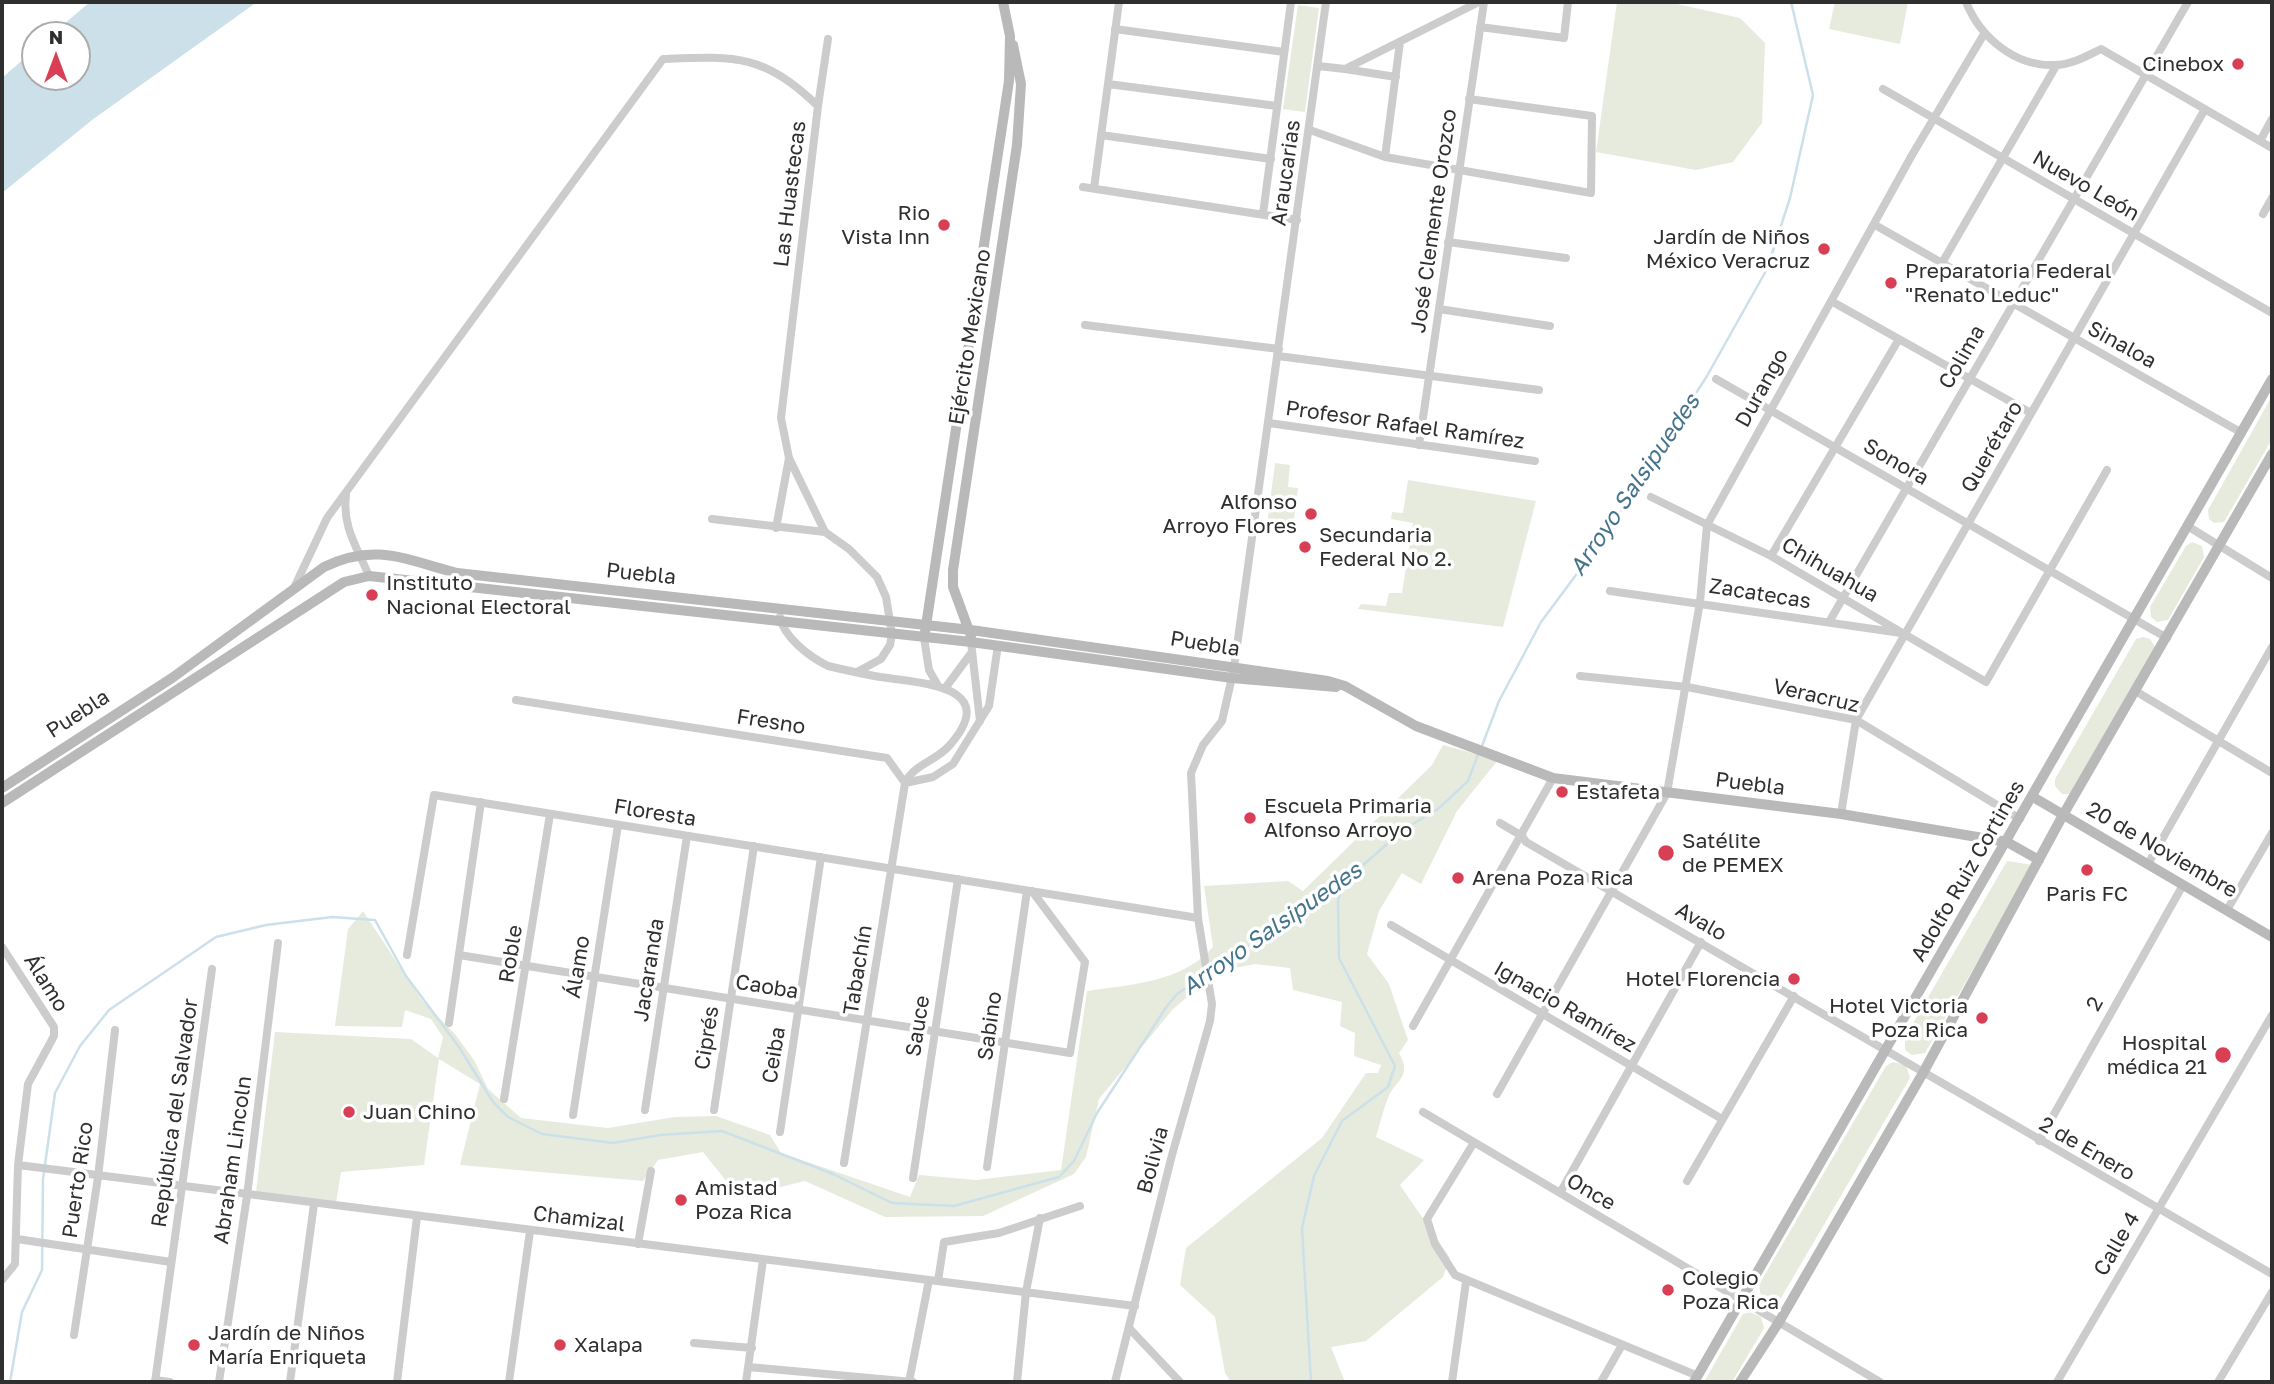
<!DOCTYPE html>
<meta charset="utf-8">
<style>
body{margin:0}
#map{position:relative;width:2274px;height:1384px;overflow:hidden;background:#fff;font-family:"Golos Text",sans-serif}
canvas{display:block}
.frame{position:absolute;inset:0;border:4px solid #2f2f2f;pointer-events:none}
.north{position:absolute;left:21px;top:21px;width:70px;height:70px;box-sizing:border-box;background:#fff;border:2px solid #acacac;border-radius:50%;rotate:0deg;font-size:19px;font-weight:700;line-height:28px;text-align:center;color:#2f2f2f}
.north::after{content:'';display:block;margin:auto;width:24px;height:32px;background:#d93f54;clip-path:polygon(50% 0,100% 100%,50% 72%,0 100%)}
</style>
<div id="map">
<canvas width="2274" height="1384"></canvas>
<div class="frame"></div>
<div class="north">N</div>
</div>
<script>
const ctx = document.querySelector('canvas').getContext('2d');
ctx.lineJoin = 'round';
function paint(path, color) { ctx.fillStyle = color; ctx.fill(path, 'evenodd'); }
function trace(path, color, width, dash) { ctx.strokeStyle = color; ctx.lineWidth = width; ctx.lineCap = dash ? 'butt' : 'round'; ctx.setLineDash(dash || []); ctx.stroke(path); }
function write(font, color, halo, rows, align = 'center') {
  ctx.font = font + ' "Golos Text",sans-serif'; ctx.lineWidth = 7; ctx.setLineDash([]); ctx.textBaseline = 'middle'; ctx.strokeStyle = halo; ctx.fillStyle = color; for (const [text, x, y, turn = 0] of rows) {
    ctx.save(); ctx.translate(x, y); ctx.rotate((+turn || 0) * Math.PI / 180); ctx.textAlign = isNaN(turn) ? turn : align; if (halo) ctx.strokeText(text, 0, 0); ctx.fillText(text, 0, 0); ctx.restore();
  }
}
paint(new Path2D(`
 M 1617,2 L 1668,2 L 1740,18 L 1765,43 L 1762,123 L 1733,162 L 1696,170 L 1596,152 Z
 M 1835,2 L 1908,2 L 1900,44 L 1829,29 Z
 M 1298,5 L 1319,8 L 1305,112 L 1283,109 Z
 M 2272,396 L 2272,439 L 2224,522 L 2214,523 L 2209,519 L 2208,510 Z
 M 1275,463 L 1290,465 L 1288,487 L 1298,488 L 1293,528 L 1267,525 Z
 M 1408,480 L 1536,501 L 1503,627 L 1358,609 L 1361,604 L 1386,606 L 1389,593 L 1402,593 L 1413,523 L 1391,519 L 1392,512 L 1403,513 Z
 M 2192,542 L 2202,546 L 2204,557 L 2168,620 L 2157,622 L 2151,617 L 2150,607 L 2186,546 Z
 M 2143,637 L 2150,639 L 2156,648 L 2070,794 L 2062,794 L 2055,786 L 2055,779 L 2136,639 Z
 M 1443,745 L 1498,760 L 1457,811 L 1421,884 L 1402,873 L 1379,911 L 1367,954 L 1389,984 L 1408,1040 L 1399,1053 C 1413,1077 1395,1080 1388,1098 C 1383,1110 1380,1124 1376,1137 L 1424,1160 L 1400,1185 L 1450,1258 L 1443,1277 L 1366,1341 L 1331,1347 L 1345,1382 L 1231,1382 L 1225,1373 L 1215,1317 L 1180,1285 L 1186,1248 L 1322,1138 L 1366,1073 L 1378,1073 L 1381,1065 L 1354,1056 L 1355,1033 L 1340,1026 L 1342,1002 L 1293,990 L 1290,968 L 1255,964 L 1219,971 L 1173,1009 L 1099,1099 L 1086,1157 L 1074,1174 L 983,1216 L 885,1217 L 805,1181 L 739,1197 L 703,1152 L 658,1160 L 643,1181 L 460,1165 L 480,1084 L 439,1059 L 424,1165 L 341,1172 L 336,1203 L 256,1192 L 275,1032 L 411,1039 L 438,1058 L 443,1037 L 431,1019 L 405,1010 L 402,1027 L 335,1026 L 348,929 L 363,911 L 421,999 L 455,1034 L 474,1060 L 488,1089 L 521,1118 L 608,1128 L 675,1117 L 716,1116 L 770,1135 L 781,1153 L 910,1197 L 919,1175 L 976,1180 L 1061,1170 L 1087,991 C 1132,984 1181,983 1213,947 L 1204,886 L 1288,881 L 1303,891 L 1432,765 Z
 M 2007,861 L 2033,865 L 1925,1053 L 1912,1055 L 1905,1050 L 1905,1037 Z
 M 1893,1062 L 1906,1065 L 1910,1078 L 1781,1298 L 1773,1302 C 1762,1300 1758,1293 1760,1283 L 1886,1066 Z
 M 1750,1312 L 1761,1317 L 1764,1328 L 1732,1382 L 1704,1382 L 1743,1314 Z`), '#e6ebde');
paint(new Path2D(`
 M 90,2 L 257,2 L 92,120 L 2,193 L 2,78 L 35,49 L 35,77 L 77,77 L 77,35 L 51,35 Z`), '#cce0ea');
trace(new Path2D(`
 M 1482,746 L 1499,701 L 1541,622 L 1602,540 L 1707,376 L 1767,269 L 1790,198 L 1813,95 L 1791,2
 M 1209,972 L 1345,881 L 1403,830 L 1438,809 L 1468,781 L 1479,752
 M 10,1382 L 22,1312 L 42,1270 L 43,1179 L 55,1093 L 80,1046 L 109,1010 L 216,937 L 266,925 L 332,917 L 375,920 L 406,976 L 459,1047 L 493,1102 L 508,1117 L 542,1134 L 613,1143 L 660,1135 L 722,1131 L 833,1174 L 892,1203 L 954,1206 L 1059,1177 L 1074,1161 L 1097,1113 L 1167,1006 L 1177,994 L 1204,976
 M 1311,1382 L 1302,1228 L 1314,1176 L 1342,1121 L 1388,1087 L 1395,1066 L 1339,958 L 1338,900 L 1344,884`), '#cce0ea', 2.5);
trace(new Path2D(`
 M 1966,2 C 1980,37 2015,67 2055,65 C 2071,65 2087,56 2101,49 L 2272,148
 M 1480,27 L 1564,38 L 1568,2
 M 1115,29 L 1284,52
 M 1318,66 L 1345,69 L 1479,2
 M 1345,69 L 1396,77
 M 1108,84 L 1277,106
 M 1883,89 L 2272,313
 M 818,106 L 828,39
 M 1310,130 L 1385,157 L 1591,193 L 1592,116 L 1469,99
 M 1101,135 L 1271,159
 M 2260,141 L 2272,119
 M 1385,157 L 1400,42
 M 1083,187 L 1297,220
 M 1094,188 L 1119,2
 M 1263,214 L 1291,2
 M 2263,214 L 2272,198
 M 1875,225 L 2242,433
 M 1448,242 L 1566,258
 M 1942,263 L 2056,66
 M 1831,301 L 2031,413
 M 1439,309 L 1550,326
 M 1085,325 L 1279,349
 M 1278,356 L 1539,390
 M 1716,379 L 2167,638
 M 1269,423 L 1535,461
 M 1419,445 L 1484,2
 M 346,495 C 342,527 357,547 369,576
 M 1651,497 L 1771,556 L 1986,682 L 2107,470
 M 712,519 L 825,532
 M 2189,527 L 2272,578
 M 776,528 L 789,458
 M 1771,556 L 1899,339
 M 293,590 L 327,518 L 663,59 C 734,56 763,53 818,106 L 781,418 L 789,458 L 825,532 L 849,549 L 877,577 L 886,597 L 892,634 L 890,645 L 881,659 L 857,672
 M 1610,591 L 1901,633
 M 780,617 C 784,638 810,657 828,666 C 845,670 863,674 880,677 C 920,683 1003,685 949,746 C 936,761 914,764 905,783 L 844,1163
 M 1829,622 L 2188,2
 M 924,638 L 929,670 L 937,684
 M 971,642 L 980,721
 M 1580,676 L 1687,687 L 1856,720 L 2020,819
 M 946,687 L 972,652
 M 2137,692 L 2272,773
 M 516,700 L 887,758 L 905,783
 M 905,783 L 933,777 L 953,764 L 989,706 L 998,645
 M 1841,814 L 1856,720 L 2205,109
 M 1500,823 L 1522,836 L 1526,842 L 2272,1274
 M 2148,864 L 2272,647
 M 2227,910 L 2272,833
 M 1391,925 L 1722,1119
 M 2,947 L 54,1027 L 54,1036 L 28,1084 L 18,1165 L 15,1264 L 2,1280
 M 407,955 L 434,795 L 1198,918
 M 459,955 L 1070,1053 L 1085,962 L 1032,891
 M 449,1023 L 481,802
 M 1413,1026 L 1553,778
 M 1497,1094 L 1667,793 L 1700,602 L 1707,525 L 1912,155 L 1984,34
 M 504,1099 L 550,814
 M 645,1110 L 687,836
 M 714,1110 L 754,846
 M 1423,1112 L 1880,1382
 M 573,1115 L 618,825
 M 780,1132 L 821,857
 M 2039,1141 L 2183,885
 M 1473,1144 L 1427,1219 L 1435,1244 L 1455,1275 L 1698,1376
 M 18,1165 L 1135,1306
 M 987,1167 L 1027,891
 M 913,1178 L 958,879
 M 1687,1181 L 1794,996
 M 1560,1193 L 1701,942
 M 17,1239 L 171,1262
 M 638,1244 L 651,1171
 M 938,1281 L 944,1242 L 999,1233 L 1080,1206
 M 1129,1328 L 1180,1382
 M 74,1335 L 98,1177 L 115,1030
 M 694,1343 L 752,1348
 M 749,1367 L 913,1382
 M 155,1380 L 170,1382
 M 155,1382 L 212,969
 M 219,1382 L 247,1196 L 278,943
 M 290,1382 L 314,1204
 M 397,1382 L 417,1217
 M 509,1382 L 530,1231
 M 746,1382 L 763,1260
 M 909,1382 L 929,1280
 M 1017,1382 L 1026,1292 L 1040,1218
 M 1115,1382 L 1172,1155 L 1210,1021 L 1212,1004 L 1198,918 L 1191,773 L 1203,745 L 1222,721 L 1234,668 L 1326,2
 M 1452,1382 L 1466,1282
 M 1601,1382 L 1622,1345
 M 2057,1382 L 2272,1015
 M 2218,1382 L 2272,1292`), '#ccc', 8);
trace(new Path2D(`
 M 925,632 L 1009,81 L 1010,36 L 1003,2
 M 971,636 L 953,587 L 953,570 L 1017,145 L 1021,84 L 1013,45
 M 2,788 L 172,678 L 324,567 C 376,542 406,560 457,573 L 971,630 L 1328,681 L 1345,686 L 1416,726 L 1553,778 L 1841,814 L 2007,842 L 2039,860
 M 2033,797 L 2272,937
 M 2,803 L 344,582 L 369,576 L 971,642 L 1232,678 L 1336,687
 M 1694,1382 L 2272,379
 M 1740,1382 L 1779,1322 L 1923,1073 L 2063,815 L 2272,454`), '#b9b9b9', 10);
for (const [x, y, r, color] of [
 [2238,64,7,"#d93f54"],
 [944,225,7,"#d93f54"],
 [1824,249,7,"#d93f54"],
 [1891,283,7,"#d93f54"],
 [1311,514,7,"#d93f54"],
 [1305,547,7,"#d93f54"],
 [372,595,7,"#d93f54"],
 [1562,792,7,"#d93f54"],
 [1250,818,7,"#d93f54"],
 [1666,853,9,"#d93f54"],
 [2087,870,7,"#d93f54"],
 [1458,878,7,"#d93f54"],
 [1794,979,7,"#d93f54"],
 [1982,1018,7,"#d93f54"],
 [2223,1055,9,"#d93f54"],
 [349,1112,7,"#d93f54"],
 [681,1200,7,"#d93f54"],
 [1668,1290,7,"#d93f54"],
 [194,1345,7,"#d93f54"],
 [560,1345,7,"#d93f54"]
]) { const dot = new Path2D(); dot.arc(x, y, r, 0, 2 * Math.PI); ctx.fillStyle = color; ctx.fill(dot); trace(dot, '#fff', 2.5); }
write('21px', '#2f2f2f', '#fff', [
 ["Cinebox",2224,64,"right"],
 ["Rio",930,213,"right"],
 ["Vista Inn",930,237,"right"],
 ["Jardín de Niños",1810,237,"right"],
 ["México Veracruz",1810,261,"right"],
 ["Preparatoria Federal",1905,271],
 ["\"Renato Leduc\"",1905,295],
 ["Alfonso",1297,502,"right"],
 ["Arroyo Flores",1297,526,"right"],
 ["Secundaria",1319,535],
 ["Federal No 2.",1319,559],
 ["Instituto",386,583],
 ["Nacional Electoral",386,607],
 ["Estafeta",1576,792],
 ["Escuela Primaria",1264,806],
 ["Alfonso Arroyo",1264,830],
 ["Satélite",1682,841],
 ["de PEMEX",1682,865],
 ["Arena Poza Rica",1472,878],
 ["Paris FC",2087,894,"center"],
 ["Hotel Florencia",1780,979,"right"],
 ["Hotel Victoria",1968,1006,"right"],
 ["Poza Rica",1968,1030,"right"],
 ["Hospital",2207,1043,"right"],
 ["médica 21",2207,1067,"right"],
 ["Juan Chino",363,1112],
 ["Amistad",695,1188],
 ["Poza Rica",695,1212],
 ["Colegio",1682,1278],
 ["Poza Rica",1682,1302],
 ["Jardín de Niños",208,1333],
 ["María Enriqueta",208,1357],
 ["Xalapa",574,1345]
], 'left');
write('21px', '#2f2f2f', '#fff', [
 ["Araucarias",1286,173,-82],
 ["Nuevo León",2086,186,30],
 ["Las Huastecas",790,194,-83],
 ["José Clemente Orozco",1434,221,-82],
 ["Ejército Mexicano",970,337,-81],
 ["Sinaloa",2122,345,29],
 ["Colima",1962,357,-60],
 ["Durango",1762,388,-61],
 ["Profesor Rafael Ramírez",1405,425,8],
 ["Querétaro",1992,447,-60],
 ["Sonora",1896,462,30],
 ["Chihuahua",1830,570,30],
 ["Puebla",641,574,6],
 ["Zacatecas",1760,594,9],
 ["Puebla",1205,644,9],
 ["Veracruz",1816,696,13],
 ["Puebla",78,714,-33],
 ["Fresno",771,722,9],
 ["Puebla",1750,784,7],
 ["Floresta",655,813,9],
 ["20 de Noviembre",2162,850,30],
 ["Adolfo Ruiz Cortines",1968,871,-60],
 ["Avalo",1701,922,30],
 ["Roble",511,954,-81],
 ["Álamo",578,967,-81],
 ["Jacaranda",649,970,-81],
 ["Tabachín",858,970,-81],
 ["Álamo",46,983,58],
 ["Caoba",767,987,9],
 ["2",2095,1004,-61],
 ["Ignacio Ramírez",1565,1007,30],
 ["Sauce",918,1026,-81],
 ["Sabino",990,1026,-82],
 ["Ciprés",707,1038,-81],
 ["Ceiba",774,1055,-81],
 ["República del Salvador",175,1113,-82],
 ["2 de Enero",2087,1149,30],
 ["Abraham Lincoln",233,1160,-82],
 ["Bolivia",1153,1160,-75],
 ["Puerto Rico",78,1180,-82],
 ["Once",1591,1192,30],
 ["Chamizal",579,1219,7],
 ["Calle 4",2117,1244,-60]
]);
write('italic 23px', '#43748c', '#fff', [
 ["Arroyo Salsipuedes",1635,485,-56],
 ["Arroyo Salsipuedes",1272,929,-35]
]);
</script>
